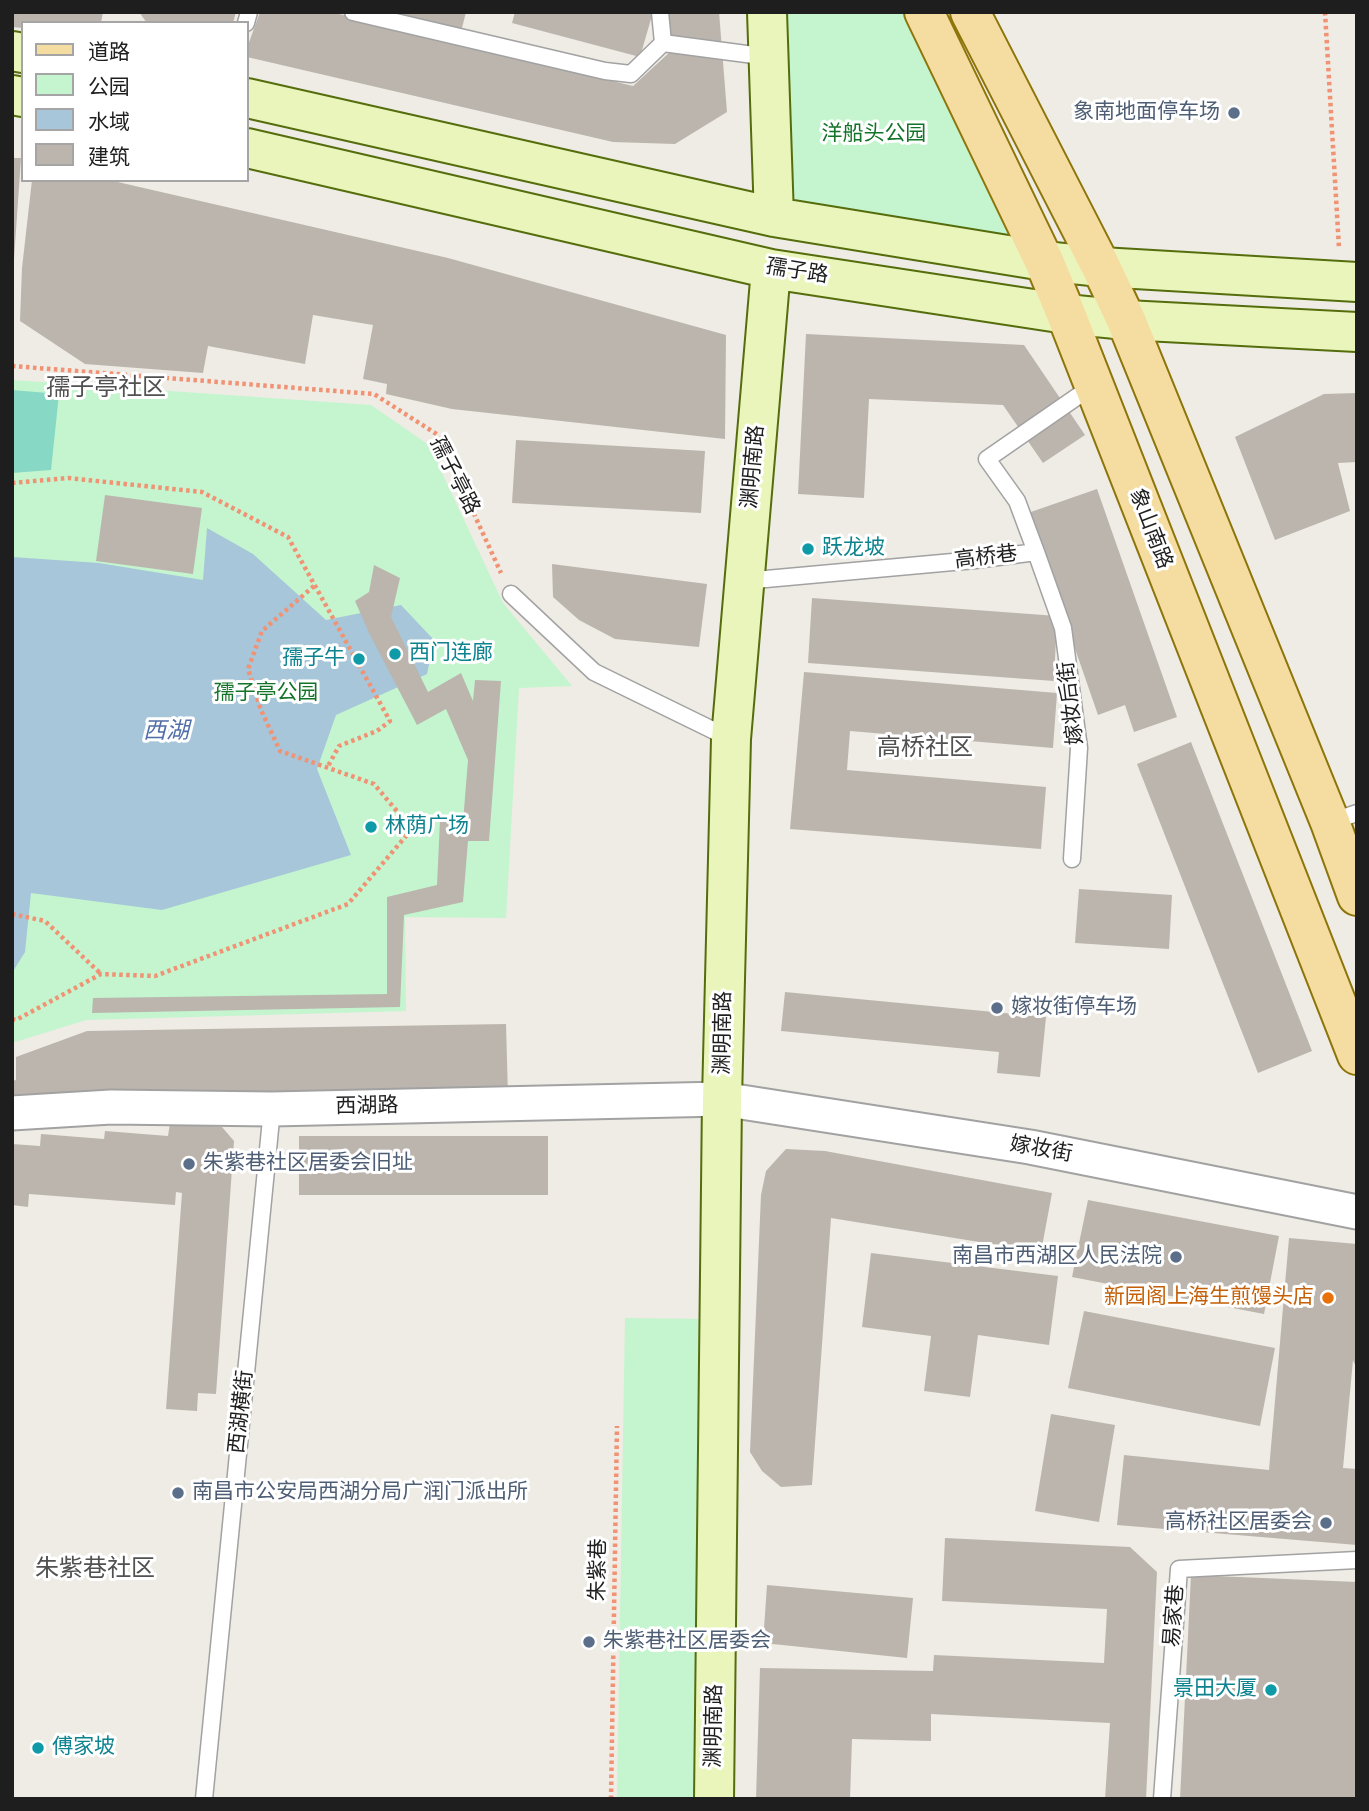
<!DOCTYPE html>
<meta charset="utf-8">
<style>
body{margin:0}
#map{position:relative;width:1369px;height:1811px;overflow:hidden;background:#eeece4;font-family:"Roboto Condensed","Noto Sans SC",sans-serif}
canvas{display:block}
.frame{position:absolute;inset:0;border:14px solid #1e1e1e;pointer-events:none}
.legend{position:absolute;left:21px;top:21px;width:228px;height:161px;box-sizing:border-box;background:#fff;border:2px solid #a5a5a5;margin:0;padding:9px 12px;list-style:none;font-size:21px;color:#1e1e1e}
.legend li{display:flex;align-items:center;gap:14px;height:35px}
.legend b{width:35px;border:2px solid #a5a5a5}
</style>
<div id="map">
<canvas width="1369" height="1811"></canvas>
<div class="frame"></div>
<ul class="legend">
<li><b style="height:9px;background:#f5dda2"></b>道路</li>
<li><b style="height:19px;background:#c4f5cf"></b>公园</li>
<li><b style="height:19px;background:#a7c6d9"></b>水域</li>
<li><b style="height:19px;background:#bbb5ae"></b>建筑</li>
</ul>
</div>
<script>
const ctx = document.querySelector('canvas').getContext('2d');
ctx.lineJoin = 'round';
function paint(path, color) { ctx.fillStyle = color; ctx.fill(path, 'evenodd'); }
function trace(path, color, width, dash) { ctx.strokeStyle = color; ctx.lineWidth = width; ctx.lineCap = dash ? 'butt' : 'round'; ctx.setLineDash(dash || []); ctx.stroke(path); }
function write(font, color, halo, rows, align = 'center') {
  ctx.font = font + ' "Roboto Condensed","Noto Sans SC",sans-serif'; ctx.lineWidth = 6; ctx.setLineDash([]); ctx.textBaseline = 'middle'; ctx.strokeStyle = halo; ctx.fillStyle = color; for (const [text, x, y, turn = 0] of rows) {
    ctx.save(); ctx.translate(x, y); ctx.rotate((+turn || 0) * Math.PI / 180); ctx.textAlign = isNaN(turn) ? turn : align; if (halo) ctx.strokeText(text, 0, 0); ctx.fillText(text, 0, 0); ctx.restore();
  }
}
paint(new Path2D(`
 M 786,12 L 907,12 L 1016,241 L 792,208 Z
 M 12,380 L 371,405 L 429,445 L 503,603 L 572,686 L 519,688 L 506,918 L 405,917 L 406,1011 L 86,1020 L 12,1043 Z
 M 625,1318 L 707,1319 L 699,1799 L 617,1799 Z`), '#c4f5cf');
paint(new Path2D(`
 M 12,390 L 59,394 L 51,470 L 12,473 Z`), '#87d8c4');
paint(new Path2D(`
 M 207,528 L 253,554 L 326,620 L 401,605 L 434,640 L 427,674 L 336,715 L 317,769 L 351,855 L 162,910 L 31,893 L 25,952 L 12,973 L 12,557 L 99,563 L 203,580 Z`), '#a7c6d9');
paint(new Path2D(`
 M 12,12 L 103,12 L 101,23 L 23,23 L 23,28 L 12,27 Z
 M 139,12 L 236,12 L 233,23 L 147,23 Z
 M 260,12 L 331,12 L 633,86 L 671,51 L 666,12 L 719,12 L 727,112 L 675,144 L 613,142 L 247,57 L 247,48 Z
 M 396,12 L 466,12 L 461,32 Z
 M 515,12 L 653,12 L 640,57 L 512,23 Z
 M 12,158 L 21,158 L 14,259 L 12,259 Z
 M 32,180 L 109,180 L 448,258 L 726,335 L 725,439 L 452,409 L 386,394 L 387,384 L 363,379 L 373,325 L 313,315 L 305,364 L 208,346 L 203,373 L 85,364 L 20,321 L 22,268 Z
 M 806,334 L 1024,345 L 1085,435 L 1043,463 L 1003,405 L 869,399 L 864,498 L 798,494 Z
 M 1357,393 L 1357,462 L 1338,463 L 1350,511 L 1275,540 L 1235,437 L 1324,394 Z
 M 516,440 L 705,451 L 701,513 L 512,503 Z
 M 1097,489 L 1177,717 L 1134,732 L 1125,705 L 1098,715 L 1028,513 Z
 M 105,495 L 202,508 L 193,574 L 96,561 Z
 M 552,564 L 707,584 L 699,647 L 615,639 L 579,620 L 553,597 Z
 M 374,565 L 400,578 L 391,617 L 428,692 L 461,673 L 473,701 L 475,680 L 501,681 L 489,841 L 468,841 L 463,902 L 404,915 L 400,1007 L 92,1013 L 93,998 L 387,994 L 387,897 L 437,885 L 440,821 L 463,822 L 468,760 L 446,709 L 417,725 L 370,635 L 355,601 L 369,592 Z
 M 812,598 L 1057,616 L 1054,681 L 808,663 Z
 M 804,672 L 1057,693 L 1053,748 L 850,731 L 847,770 L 1046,787 L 1041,849 L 790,829 Z
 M 1191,742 L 1312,1051 L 1258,1073 L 1137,764 Z
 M 1079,889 L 1172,895 L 1169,949 L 1075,943 Z
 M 785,992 L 1046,1017 L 1040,1077 L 997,1073 L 999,1052 L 781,1031 Z
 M 506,1024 L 508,1096 L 12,1104 L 12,1081 L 16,1080 L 16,1057 L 87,1031 Z
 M 170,1123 L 222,1127 L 234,1141 L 216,1394 L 198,1393 L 197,1411 L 166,1409 L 182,1193 L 176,1192 L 175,1205 L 29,1194 L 28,1207 L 12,1205 L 12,1144 L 40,1146 L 41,1134 L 104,1139 L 105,1131 L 168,1136 Z
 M 299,1136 L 548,1136 L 548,1195 L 299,1195 Z
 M 786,1149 L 825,1151 L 1052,1193 L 1041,1252 L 831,1218 L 812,1485 L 781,1487 L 762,1471 L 750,1452 L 761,1195 L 766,1171 Z
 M 1088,1200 L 1279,1236 L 1264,1314 L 1072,1277 Z
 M 1289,1238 L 1357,1244 L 1357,1370 L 1353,1360 L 1343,1468 L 1357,1469 L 1357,1545 L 1117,1525 L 1124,1455 L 1269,1470 Z
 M 871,1253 L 1058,1276 L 1049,1345 L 978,1335 L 970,1397 L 924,1391 L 931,1336 L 862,1327 Z
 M 1084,1311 L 1275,1348 L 1260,1426 L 1068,1388 Z
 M 1051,1414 L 1115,1425 L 1099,1522 L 1035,1511 Z
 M 945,1538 L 1130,1547 L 1157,1572 L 1146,1799 L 1105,1799 L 1110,1723 L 931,1714 L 931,1741 L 852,1739 L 850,1799 L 756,1799 L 760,1668 L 933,1671 L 934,1655 L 1104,1663 L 1107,1609 L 942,1601 Z
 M 1191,1575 L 1357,1582 L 1357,1799 L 1180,1799 Z
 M 767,1585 L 913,1598 L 907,1658 L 763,1643 Z`), '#bbb5ae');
const lane = new Path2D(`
 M 353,12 L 605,71 L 631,74 L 663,43 L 769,57
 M 660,12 L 663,43
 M 246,23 L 249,12
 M 1036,552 L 1063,628 L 1079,748 L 1072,859
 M 744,581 L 975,560 L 1036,552 L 1017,501 L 987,459 L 1094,385
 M 511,594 L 594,672 L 731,739
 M 1330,822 L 1357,813
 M 204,1799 L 272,1109
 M 1162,1799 L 1179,1569 L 1357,1560`);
const street = new Path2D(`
 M 12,1113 L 111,1107 L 272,1109 L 722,1099 L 1030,1147 L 1357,1212`);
const secondary = new Path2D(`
 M 767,12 L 774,217
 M 12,51 L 23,53
 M 12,95 L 23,97
 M 247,98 L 774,217 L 1044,261 L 1101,267 L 1357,282
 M 247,148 L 771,269 L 1066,314 L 1126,320 L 1357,332
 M 714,1799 L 722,1099 L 731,739 L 771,269`);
const primary = new Path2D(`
 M 924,12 L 1044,261 L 1066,314 L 1357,1055
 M 970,12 L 1101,267 L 1126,320 L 1330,822 L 1357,896`);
trace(lane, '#a2a2a2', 19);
trace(street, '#a2a2a2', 37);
trace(secondary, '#556d0c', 42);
trace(primary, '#8d750a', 42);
trace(new Path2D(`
 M 1325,12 L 1339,248
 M 12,366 L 374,394 L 438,435 L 501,573
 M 12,483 L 68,478 L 202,492 L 288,537 L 390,721 L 377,731 L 339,746 L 327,768
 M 12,914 L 45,921 L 101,974
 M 12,1019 L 16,1020 L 101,974 L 155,976 L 348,904 L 412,829 L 374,784 L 280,751 L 261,710 L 248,669 L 262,631 L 314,586
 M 611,1799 L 617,1426`), '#f09273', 4.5, [3.5, 3.5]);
trace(lane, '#fff', 16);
trace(street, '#fff', 33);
trace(secondary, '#eaf5bb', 38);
trace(primary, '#f5dda2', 38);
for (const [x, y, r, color] of [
 [1234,113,7,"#5c6f8a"],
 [808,549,7,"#0f9aa8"],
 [395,654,7,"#0f9aa8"],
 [359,659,7,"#0f9aa8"],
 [371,827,7,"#0f9aa8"],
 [997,1008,7,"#5c6f8a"],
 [189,1164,7,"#5c6f8a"],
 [1176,1257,7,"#5c6f8a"],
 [1328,1298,7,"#e8710a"],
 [178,1493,7,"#5c6f8a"],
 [1326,1523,7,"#5c6f8a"],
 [589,1642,7,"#5c6f8a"],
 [1271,1690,7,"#0f9aa8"],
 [38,1748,7,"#0f9aa8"]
]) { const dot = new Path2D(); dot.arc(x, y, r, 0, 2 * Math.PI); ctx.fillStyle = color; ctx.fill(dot); trace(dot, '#fff', 2.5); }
write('21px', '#4e5e75', '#fff', [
 ["象南地面停车场",1220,113,"right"],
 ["嫁妆街停车场",1011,1008],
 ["朱紫巷社区居委会旧址",203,1164],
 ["南昌市西湖区人民法院",1162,1257,"right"],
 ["南昌市公安局西湖分局广润门派出所",192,1493],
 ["高桥社区居委会",1312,1523,"right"],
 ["朱紫巷社区居委会",603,1642]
], 'left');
write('21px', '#137429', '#fff', [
 ["洋船头公园",874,135],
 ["孺子亭公园",266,694]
]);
write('21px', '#1e1e1e', '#fff', [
 ["孺子路",797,272,9],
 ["渊明南路",754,467,-85],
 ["孺子亭路",454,476,63],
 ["象山南路",1150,529,69],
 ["高桥巷",986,558,-7],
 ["嫁妆后街",1072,703,-97],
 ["渊明南路",724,1033,-89],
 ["西湖路",367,1107,-1],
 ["嫁妆街",1041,1150,10],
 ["西湖横街",242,1412,-84],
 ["朱紫巷",599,1570,-89],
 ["易家巷",1175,1616,-86],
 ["渊明南路",715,1726,-89]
]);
write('21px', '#0d838f', '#fff', [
 ["跃龙坡",822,549],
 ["西门连廊",409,654],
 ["孺子牛",345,659,"right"],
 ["林荫广场",385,827],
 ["景田大厦",1257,1690,"right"],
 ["傅家坡",52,1748]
], 'left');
write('21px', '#c56008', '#fff', [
 ["新园阁上海生煎馒头店",1314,1298]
], 'right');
write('italic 23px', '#516fa7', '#fff', [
 ["西湖",166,732]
]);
write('24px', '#515151', '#fff', [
 ["孺子亭社区",106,389],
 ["高桥社区",925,749],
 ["朱紫巷社区",95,1570]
]);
</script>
